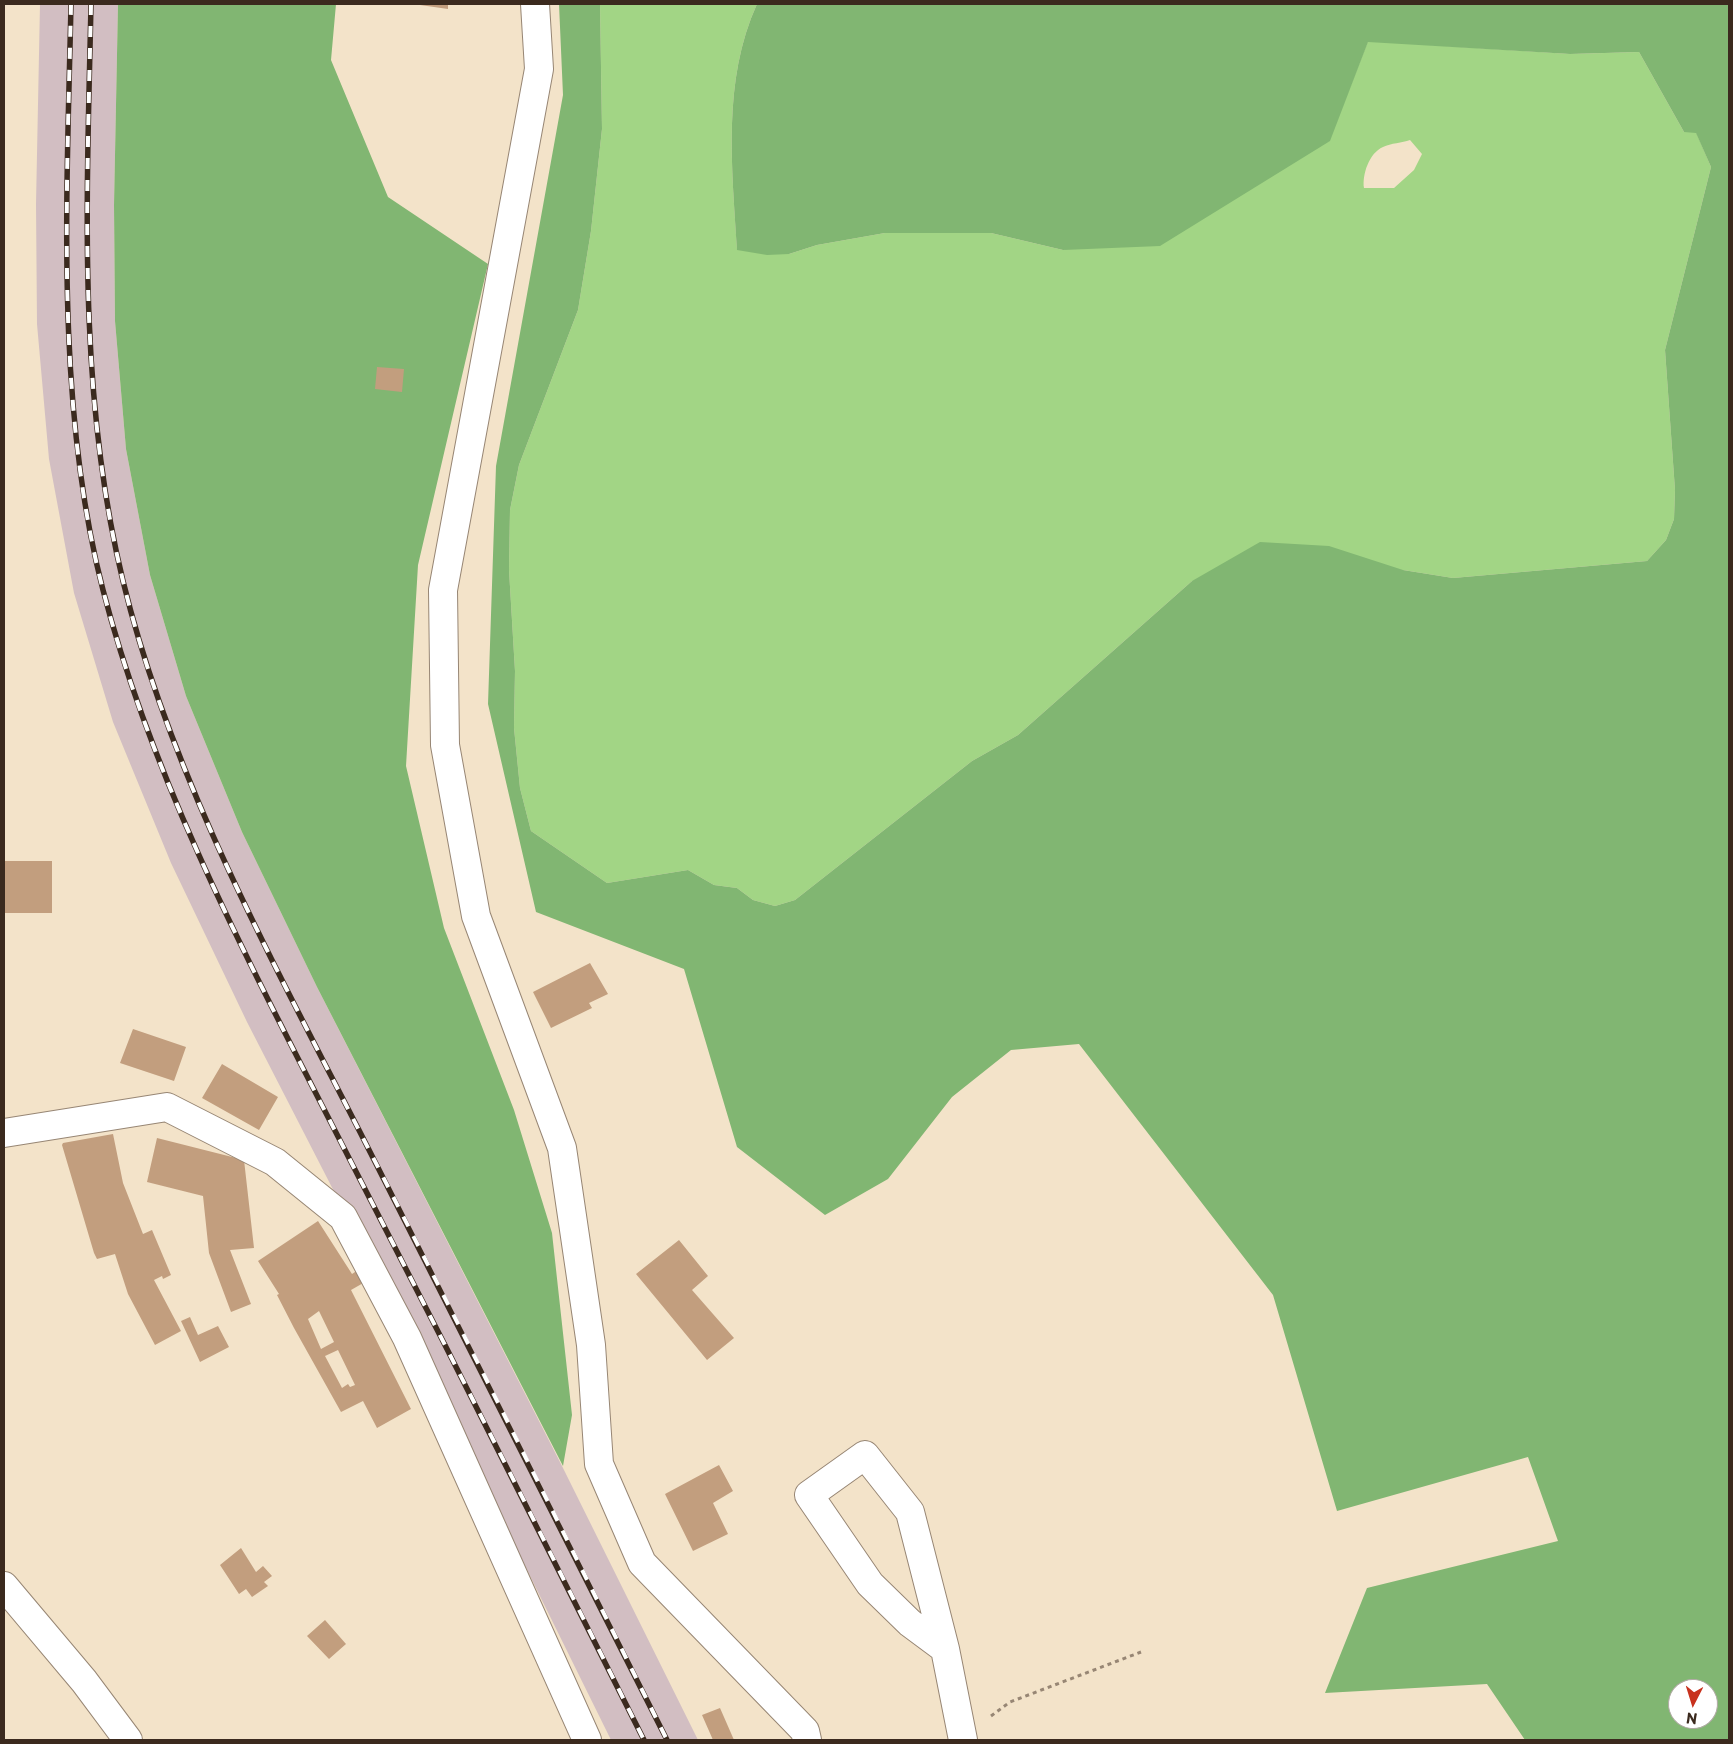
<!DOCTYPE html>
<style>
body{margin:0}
#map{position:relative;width:1733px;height:1744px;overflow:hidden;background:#f3e3c9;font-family:"Playpen Sans",sans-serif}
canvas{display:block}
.frame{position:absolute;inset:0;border:5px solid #3b2a1e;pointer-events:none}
.north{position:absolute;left:1668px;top:1679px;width:50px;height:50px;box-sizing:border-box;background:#fff;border:1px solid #b1aaa5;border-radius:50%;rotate:185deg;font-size:14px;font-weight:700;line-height:20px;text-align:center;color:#3b2a1e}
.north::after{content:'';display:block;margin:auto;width:18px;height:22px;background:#c8321e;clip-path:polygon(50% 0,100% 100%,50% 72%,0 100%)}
</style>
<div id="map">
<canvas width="1733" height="1744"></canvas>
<div class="frame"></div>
<div class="north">N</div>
</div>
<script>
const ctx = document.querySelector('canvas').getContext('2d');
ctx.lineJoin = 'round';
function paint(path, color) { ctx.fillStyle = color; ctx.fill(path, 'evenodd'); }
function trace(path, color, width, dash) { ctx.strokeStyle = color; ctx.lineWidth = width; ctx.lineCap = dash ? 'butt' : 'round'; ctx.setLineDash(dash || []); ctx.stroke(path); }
paint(new Path2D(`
 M 40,4 L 118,4 L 114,205 L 115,321 L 126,449 L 150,575 L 186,696 L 242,832 L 317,987 L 562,1466 L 698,1740 L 611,1740 L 493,1501 L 247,1022 L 171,863 L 113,722 L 74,593 L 49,459 L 37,324 L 36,204 Z`), '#d2bec2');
paint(new Path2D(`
 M 600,4 L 757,4 C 722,81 732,167 737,249 L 789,254 L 817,245 L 885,233 L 991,233 L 1063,250 L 1329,141 L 1368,41 L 1570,54 L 1639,52 L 1684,132 L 1696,132 L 1711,167 L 1665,350 L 1675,490 L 1674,519 L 1666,540 L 1647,561 L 1453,578 L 1403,570 L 1192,581 L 1018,735 L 972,761 L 795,900 L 775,906 L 753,900 L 737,888 L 714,885 L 688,870 L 607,883 L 531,831 L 520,788 L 514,728 L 515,671 L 509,570 L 510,510 L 519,465 L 578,310 L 591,231 L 602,129 ZM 1410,140 L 1422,154 L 1414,170 L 1394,188 L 1364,188 C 1362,175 1369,153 1383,147 C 1391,143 1402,143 1410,140 Z`), '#a2d585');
paint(new Path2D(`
 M 118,4 L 336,4 L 331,60 L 388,197 L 488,264 L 418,565 L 406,766 L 444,928 L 514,1110 L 552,1233 L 572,1415 L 563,1466 L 317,987 L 242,832 L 186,696 L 150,575 L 126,449 L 115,321 L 114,205 Z
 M 559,4 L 600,4 L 602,129 L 591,231 L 578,310 L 519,465 L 510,510 L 509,570 L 515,671 L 514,728 L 520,788 L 531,831 L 607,883 L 688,870 L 714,885 L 737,888 L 753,900 L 775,906 L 795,900 L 972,761 L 1018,735 L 1192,581 L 1260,542 L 1329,546 L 1403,570 L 1453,578 L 1647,561 L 1666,540 L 1674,519 L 1675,490 L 1665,350 L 1711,167 L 1696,133 L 1684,132 L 1639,52 L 1570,54 L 1368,42 L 1330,141 L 1160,246 L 1063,250 L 991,233 L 885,233 L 817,245 L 789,254 L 767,255 L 737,250 C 732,167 722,81 757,4 L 1729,4 L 1729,1740 L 1525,1740 L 1487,1684 L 1325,1693 L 1367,1588 L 1558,1541 L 1528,1457 L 1337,1511 L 1273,1295 L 1079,1044 L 1011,1050 L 952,1097 L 888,1179 L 825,1215 L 737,1147 L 684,969 L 536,912 L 488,704 L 496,466 L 563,95 ZM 1678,1689 L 1708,1689 L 1708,1719 L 1678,1719 Z`), '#81b672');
paint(new Path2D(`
 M 413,4 L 448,4 L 448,9 Z
 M 377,367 L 404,369 L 402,392 L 375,389 Z
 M 4,861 L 52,861 L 52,913 L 4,913 Z
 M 590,963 L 608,994 L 589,1003 L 592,1008 L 551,1028 L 533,992 Z
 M 133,1029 L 186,1047 L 174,1081 L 120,1063 Z
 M 222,1064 L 278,1097 L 259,1130 L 202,1098 Z
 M 113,1134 L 123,1183 L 143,1234 L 152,1230 L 171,1275 L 163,1279 L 162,1276 L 154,1280 L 181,1331 L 155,1345 L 128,1294 L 115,1254 L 97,1259 L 94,1253 L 62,1145 L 63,1143 Z
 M 157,1138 L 244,1160 L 254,1248 L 230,1250 L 251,1304 L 231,1312 L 209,1253 L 203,1196 L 147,1182 Z
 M 318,1221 L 352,1274 L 358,1270 L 365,1282 L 351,1290 L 411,1409 L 377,1428 L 363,1401 L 341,1412 L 294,1328 L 277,1295 L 279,1294 L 258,1261 ZM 319,1311 L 334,1342 L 321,1349 L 308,1319 ZM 338,1350 L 355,1385 L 350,1387 L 348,1384 L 342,1388 L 325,1356 Z
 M 679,1240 L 708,1276 L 692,1290 L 734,1338 L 707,1360 L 636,1274 Z
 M 190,1317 L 198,1335 L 218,1326 L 229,1347 L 200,1362 L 181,1321 Z
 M 719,1465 L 733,1491 L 713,1503 L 728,1534 L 693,1551 L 665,1494 Z
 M 241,1548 L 256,1572 L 263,1566 L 272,1576 L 264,1582 L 268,1586 L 252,1597 L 246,1589 L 239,1594 L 220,1565 Z
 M 325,1620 L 346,1644 L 329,1659 L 307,1636 Z
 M 720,1708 L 734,1740 L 713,1740 L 702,1715 Z`), '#c29e7e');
const minor = new Path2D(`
 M 535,4 L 539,69 L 443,590 L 445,745 L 476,916 L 562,1148 L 591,1345 L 599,1464 L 642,1563 L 805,1731 L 807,1740
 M 4,1133 L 167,1107 L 275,1162 L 343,1217 L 407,1338 L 587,1740
 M 4,1586 L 84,1681 L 128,1740
 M 945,1649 L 910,1623 L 870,1584 L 809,1495 L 865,1455 L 910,1512 L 945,1649 L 963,1740`);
trace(minor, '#978674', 30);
trace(new Path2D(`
 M 991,1716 L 1010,1702 L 1141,1652`), '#978674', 3, [4, 4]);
trace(minor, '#fff', 28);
const rail = new Path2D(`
 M 71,4 C 67,194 55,405 103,590 C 155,790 255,974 348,1156 C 448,1350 547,1545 644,1740
 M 91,4 C 87,197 77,392 123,581 C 170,775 273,962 363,1138 C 466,1338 567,1539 667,1740`);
trace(rail, '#3b2a1e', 5.5);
trace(rail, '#fff', 4, [11]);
</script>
